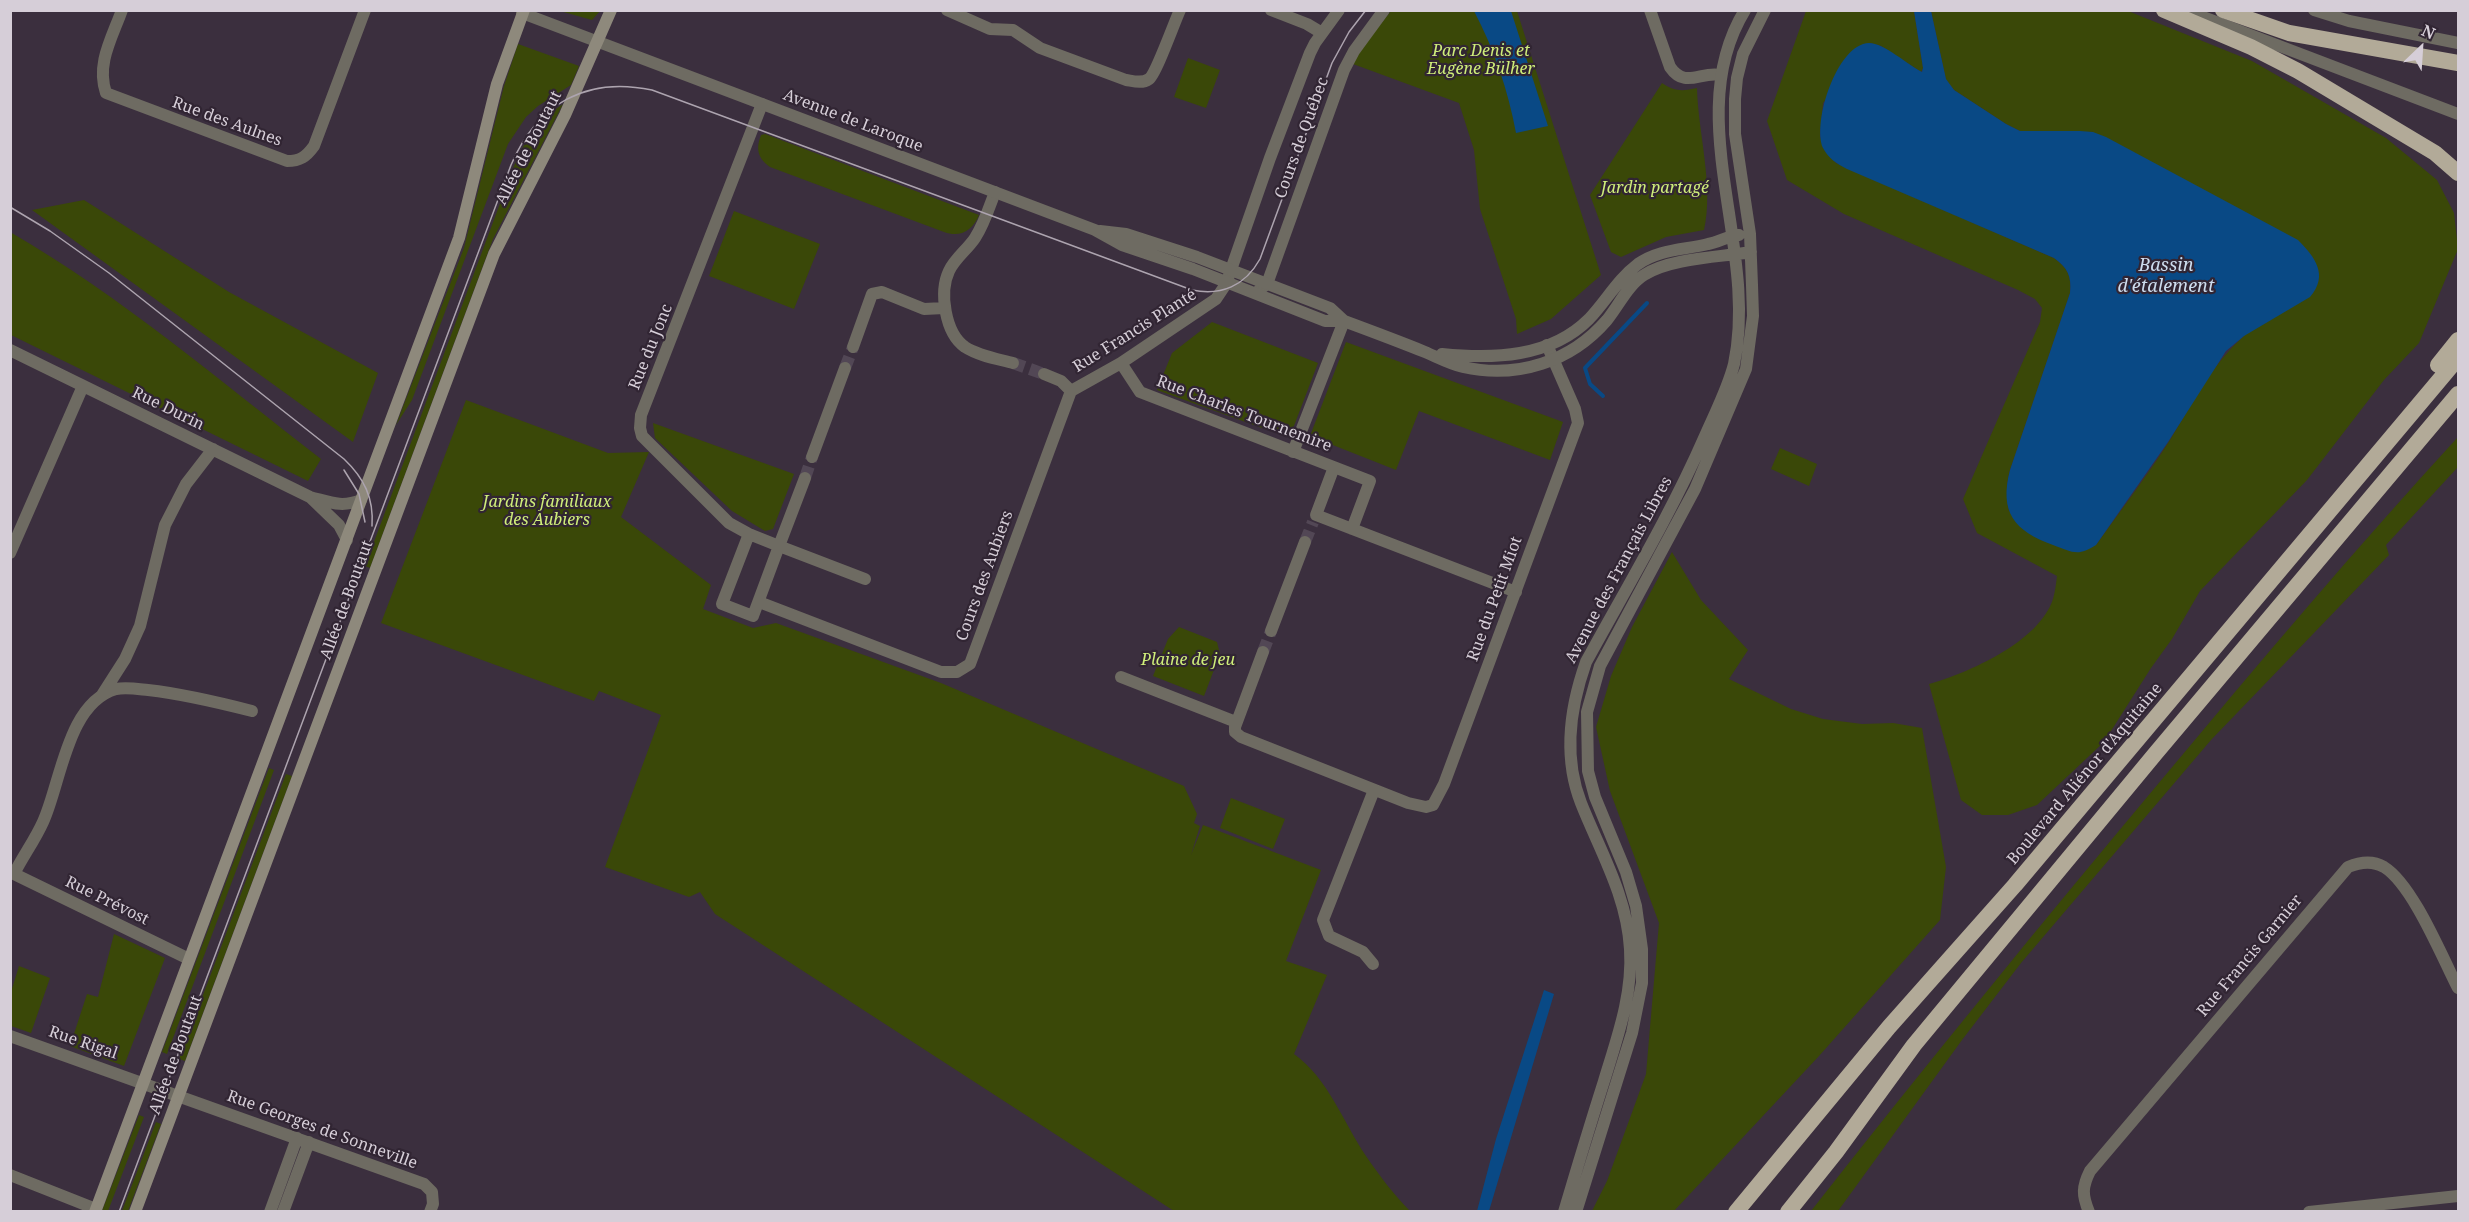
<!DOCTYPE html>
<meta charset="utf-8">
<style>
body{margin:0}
#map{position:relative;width:2469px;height:1222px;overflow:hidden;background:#3b2f3e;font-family:"Noto Serif",serif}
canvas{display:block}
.frame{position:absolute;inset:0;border:12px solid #d6ced8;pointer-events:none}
.north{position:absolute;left:2391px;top:18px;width:60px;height:60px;-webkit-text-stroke:4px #312533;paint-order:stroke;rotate:25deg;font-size:16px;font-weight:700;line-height:24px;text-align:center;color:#d6ced8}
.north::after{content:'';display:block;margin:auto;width:21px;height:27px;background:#d6ced8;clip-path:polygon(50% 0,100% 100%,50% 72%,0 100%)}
</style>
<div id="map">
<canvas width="2469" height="1222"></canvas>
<div class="frame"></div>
<div class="north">N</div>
</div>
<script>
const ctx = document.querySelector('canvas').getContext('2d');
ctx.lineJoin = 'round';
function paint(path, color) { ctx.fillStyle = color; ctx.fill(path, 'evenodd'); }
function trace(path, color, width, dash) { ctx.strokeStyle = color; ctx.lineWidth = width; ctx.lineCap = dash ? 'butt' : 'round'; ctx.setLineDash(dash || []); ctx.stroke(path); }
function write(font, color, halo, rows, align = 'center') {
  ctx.font = font + ' "Noto Serif",serif'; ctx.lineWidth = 4.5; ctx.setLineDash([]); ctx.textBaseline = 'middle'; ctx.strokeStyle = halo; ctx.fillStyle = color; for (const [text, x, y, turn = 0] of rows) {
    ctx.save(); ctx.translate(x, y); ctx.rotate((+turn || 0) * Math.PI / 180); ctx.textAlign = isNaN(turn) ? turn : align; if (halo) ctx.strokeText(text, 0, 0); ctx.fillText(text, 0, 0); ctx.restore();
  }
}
paint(new Path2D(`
 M 560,11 L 600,11 L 592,20 Z
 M 1391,11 L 1517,11 L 1601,275 L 1551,319 L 1517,334 L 1516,319 L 1480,209 L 1474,150 L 1459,103 L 1353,64 L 1364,45 Z
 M 1806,11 L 1914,11 L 1923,68 L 1921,72 L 1881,46 L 1870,43 L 1823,103 L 1820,136 L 1824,149 L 1836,163 L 2054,258 C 2067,267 2072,276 2070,293 L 2010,470 C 2006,485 2006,496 2009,511 L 2096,545 C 2121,510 2147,476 2170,440 C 2192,404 2212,364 2244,336 L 2093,132 L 2020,131 L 2006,124 L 1954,90 L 1946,80 L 1931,11 L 2128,11 L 2252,61 L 2386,138 L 2437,180 L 2454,213 L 2458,249 L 2419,343 L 2384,380 L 2307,480 L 2200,591 L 2172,639 L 2151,668 L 2104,742 L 2037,805 L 2008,815 L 1982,815 L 1961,800 L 1929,684 C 1968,673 2039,642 2053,599 C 2055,592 2056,584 2057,576 L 1977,533 L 1963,499 L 2040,322 L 2042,308 L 2035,299 L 2018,290 L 1844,214 L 1787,180 L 1767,121 Z
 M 518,44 L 579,66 L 571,85 L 538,106 L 526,117 L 508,144 L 412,400 L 396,425 L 464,248 L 504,86 Z
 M 1188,58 L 1220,70 L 1206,108 L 1174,97 Z
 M 1662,83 C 1674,92 1684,91 1697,88 C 1698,133 1714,186 1704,230 L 1666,237 L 1621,257 L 1611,252 L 1590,195 Z
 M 563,104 L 493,239 L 370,568 L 365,566 L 514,166 C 525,140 539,119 563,104 Z
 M 765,134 L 979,215 C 973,230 961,238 944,232 L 770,167 C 757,158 756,148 761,135 Z
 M 84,200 L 229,292 L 378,373 L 353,442 L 32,210 Z
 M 734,211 L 820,244 L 794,309 L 709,276 Z
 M 10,232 C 121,296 220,381 321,459 L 308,481 L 11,335 Z
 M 1212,322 L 1318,363 L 1292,431 L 1287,437 L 1157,390 L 1172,353 Z
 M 1346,342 L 1563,422 L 1550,460 L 1419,411 L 1396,470 L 1310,436 Z
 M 466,400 L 608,453 L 649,452 L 621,517 L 711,585 L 703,609 L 753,628 L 776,623 L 941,683 L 1184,786 L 1197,814 L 1194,823 L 1200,826 L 1191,855 L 1203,825 L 1321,870 L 1286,961 L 1327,975 L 1294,1054 C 1328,1078 1343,1122 1366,1156 C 1379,1175 1394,1195 1410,1211 L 1174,1211 L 715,914 L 700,892 L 689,897 L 605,867 L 661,715 L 599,691 L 594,701 L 381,623 Z
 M 653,423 L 794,474 L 773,529 L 765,531 L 732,511 L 655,438 Z
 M 2458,437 L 2458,467 L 2386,545 L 2389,555 L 2211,740 L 2021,963 L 1962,1040 L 1838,1211 L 1811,1211 C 1926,1065 2043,921 2163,778 C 2259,663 2356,548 2458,437 Z
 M 1780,448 L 1817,464 L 1809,486 L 1771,469 Z
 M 1672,552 L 1701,600 L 1748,650 L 1729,679 L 1791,709 L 1823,719 L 1862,724 L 1893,723 L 1922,728 L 1946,867 L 1940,920 L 1819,1056 L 1674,1211 L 1592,1211 L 1607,1181 L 1646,1074 L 1659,923 L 1610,791 L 1596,727 L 1611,676 L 1632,627 Z
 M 1179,627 L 1217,642 L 1220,654 L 1204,696 L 1153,676 L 1168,639 Z
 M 269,768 L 274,770 L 167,1054 L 162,1052 Z
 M 286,774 L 292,776 L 185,1061 L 179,1059 Z
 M 1231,798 L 1285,819 L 1273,849 L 1220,828 Z
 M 114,934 L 165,958 L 124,1066 L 70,1046 L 87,994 L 98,997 Z
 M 19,966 L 50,978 L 31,1033 L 11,1026 L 11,992 Z
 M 139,1115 L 144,1117 L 108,1211 L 102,1211 Z
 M 156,1122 L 161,1124 L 128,1211 L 122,1211 Z`), '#3a4808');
paint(new Path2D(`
 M 1474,11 L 1511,11 L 1548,126 L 1516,133 C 1508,90 1494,49 1474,11 Z
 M 1914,11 L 1931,11 L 1946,79 L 1954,90 L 2006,124 L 2020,131 L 2080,131 L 2093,132 L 2106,137 L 2298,240 C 2315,257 2329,275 2310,297 L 2244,336 L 2226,351 L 2168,442 L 2096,545 C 2078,557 2072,552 2053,545 C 2014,531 1999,512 2010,470 L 2070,293 C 2072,276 2067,267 2054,258 L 1847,169 C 1837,164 1828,158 1823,148 C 1812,122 1837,44 1869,43 C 1884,43 1908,65 1922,72 L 1923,68 Z
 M 1544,990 L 1554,994 L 1489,1211 L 1477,1211 L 1496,1139 Z`), '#094985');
trace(new Path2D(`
 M 1603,396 L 1590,384 L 1585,368 L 1647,303`), '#094985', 4);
trace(new Path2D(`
 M 1013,363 L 1044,374
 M 845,368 L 853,347
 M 805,478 L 812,457
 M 1305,542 L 1313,522
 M 1263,652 L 1271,631`), '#524755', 12, [12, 6]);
trace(new Path2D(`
 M 122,10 C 112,38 96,64 106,93 L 287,161 C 300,161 306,157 314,146 L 365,10
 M 947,10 L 990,29 L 1013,30 L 1040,48 L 1126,80 C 1133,81 1142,84 1149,79 C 1156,74 1174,23 1180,10
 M 1271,10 L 1307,24 L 1322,33
 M 1650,10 L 1670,67 C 1685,89 1701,71 1720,75
 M 2314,10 L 2349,21 L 2458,43
 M 995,192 C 989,208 984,224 975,238 C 967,250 955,258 949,271 C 939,292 945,333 965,347 C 979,356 998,359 1013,363
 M 1259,290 L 1267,284 L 1344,70 L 1354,51 L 1384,10
 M 853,347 L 872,294 L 882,292 L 924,309 L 944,308
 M 10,350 L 310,497 C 330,502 341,508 361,500
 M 1121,363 L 1140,392 L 1370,481 L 1352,529
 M 1044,374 L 1061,381 L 1071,391 L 1121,363 L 1216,299 L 1226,284 L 1270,158 L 1310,53 L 1315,43 L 1339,10
 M 1293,452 L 1344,321
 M 812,457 L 845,368
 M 1334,467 L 1316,515 L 1516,592
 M 805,478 L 779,546 L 865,579
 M 311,498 L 339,525 L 347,540
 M 749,534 L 722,604 L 753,616 L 779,546 L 749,534 L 729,523 L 642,436 L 640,428 L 641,415 L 762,104
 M 10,553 L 83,386
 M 759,602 L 941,672 L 957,672 L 970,664 L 1071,391
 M 1271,631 L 1305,542
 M 1263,652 L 1235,727 L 1235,732 L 1241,737 L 1408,803 L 1426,807 L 1433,805 L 1444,784 L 1578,423 L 1575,409 L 1547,345
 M 1121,677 L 1236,722
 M 102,695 L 125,659 L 140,626 L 165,525 L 186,484 L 213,449
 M 10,872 L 189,959
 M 14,874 C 23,856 35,840 43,822 C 61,783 67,703 116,689 C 126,687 138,689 148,690 C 183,694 217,702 252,711
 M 1373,964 L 1363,952 L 1329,936 L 1323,920 L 1374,790
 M 10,1036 L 424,1184 L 432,1192 L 433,1204 L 430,1212
 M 10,1175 L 96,1209
 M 270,1212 L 297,1138
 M 283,1212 L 309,1142
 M 2089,1212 C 2082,1195 2082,1187 2090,1171 L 2348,867 C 2360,862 2372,860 2384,867 C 2413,885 2442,957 2458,988
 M 2309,1212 L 2458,1196`), '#6e6b62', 12);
trace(new Path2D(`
 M 2185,10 L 2458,114
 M 522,13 L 1095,230 L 1122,245 L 1193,269 L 1325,321 L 1344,321 C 1371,331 1398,341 1425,352 C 1437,357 1450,364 1463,367 C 1517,379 1571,362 1607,320 C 1619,305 1628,285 1644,275 C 1670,258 1721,257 1751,252
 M 1100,231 L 1126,234 L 1197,257 L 1330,308 L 1344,321
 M 1442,354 C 1493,359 1550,358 1589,319 C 1606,301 1618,279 1638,264 C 1659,249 1684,250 1708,244 C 1719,242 1728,236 1739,235
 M 1564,1212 C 1577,1168 1590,1125 1604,1081 C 1617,1038 1633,995 1630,949 C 1627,896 1600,851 1581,803 C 1563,757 1570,707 1586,662 C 1627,587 1671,514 1705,436 C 1715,413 1728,388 1734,364 C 1759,247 1680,116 1745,10
 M 1576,1212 L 1632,1033 L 1642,983 L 1642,949 L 1636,906 L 1626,872 L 1595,797 L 1588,771 L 1587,712 L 1600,666 L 1695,489 L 1746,369 L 1753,316 L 1752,285 L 1750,234 L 1735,134 L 1735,99 L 1737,78 L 1743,54 L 1765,10`), '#6e6b62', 12);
trace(new Path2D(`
 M 95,1212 L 459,238 L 497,84 L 524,10
 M 135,1212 L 494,254 L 565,115 L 611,10`), '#8e897c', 12);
trace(new Path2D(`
 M 2164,10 L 2251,47 L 2298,71 L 2435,153 L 2458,173
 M 2223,10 L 2289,33 L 2458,63
 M 2438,365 L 2458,340
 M 1736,1212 L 1889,1027 L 2015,885 L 2458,358
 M 1788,1212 L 1836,1152 L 1914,1045 L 2155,754 L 2458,394`), '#b2aa98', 16);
trace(new Path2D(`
 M 10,207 L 50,231 L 109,273 L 344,459 C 364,478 374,498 372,526
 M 344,470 L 359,494 L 365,522
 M 119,1212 L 511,165 C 537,104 586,76 652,90 L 1192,290 C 1221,296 1245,286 1260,259 L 1332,63 L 1349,32 L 1366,10`), '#ada4af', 1.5);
write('italic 16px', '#cfee7a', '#312533', [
 ["Parc Denis et",1481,51],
 ["Eugène Bülher",1481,69],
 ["Jardin partagé",1655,188],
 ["Jardins familiaux",547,502],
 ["des Aubiers",547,520],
 ["Plaine de jeu",1188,660]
]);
write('16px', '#d6ced8', '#312533', [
 ["Avenue de Laroque",853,121,21],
 ["Rue des Aulnes",227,122,20],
 ["Cours de Québec",1302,138,-70],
 ["Allée de Boutaut",529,148,-63],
 ["Rue Francis Planté",1135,331,-32],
 ["Rue du Jonc",651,347,-68],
 ["Rue Durin",168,409,26],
 ["Rue Charles Tournemire",1244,414,21],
 ["Avenue des Français Libres",1619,570,-62],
 ["Cours des Aubiers",985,576,-70],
 ["Rue du Petit Miot",1495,599,-70],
 ["Allée de Boutaut",347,600,-70],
 ["Boulevard Aliénor d'Aquitaine",2085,774,-50],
 ["Rue Prévost",107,901,26],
 ["Rue Francis Garnier",2250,956,-50],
 ["Rue Rigal",83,1043,19],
 ["Allée de Boutaut",176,1055,-70],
 ["Rue Georges de Sonneville",322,1130,20]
]);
write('italic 18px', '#cddcee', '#312533', [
 ["Bassin",2166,266],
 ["d'étalement",2166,287]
]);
</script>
